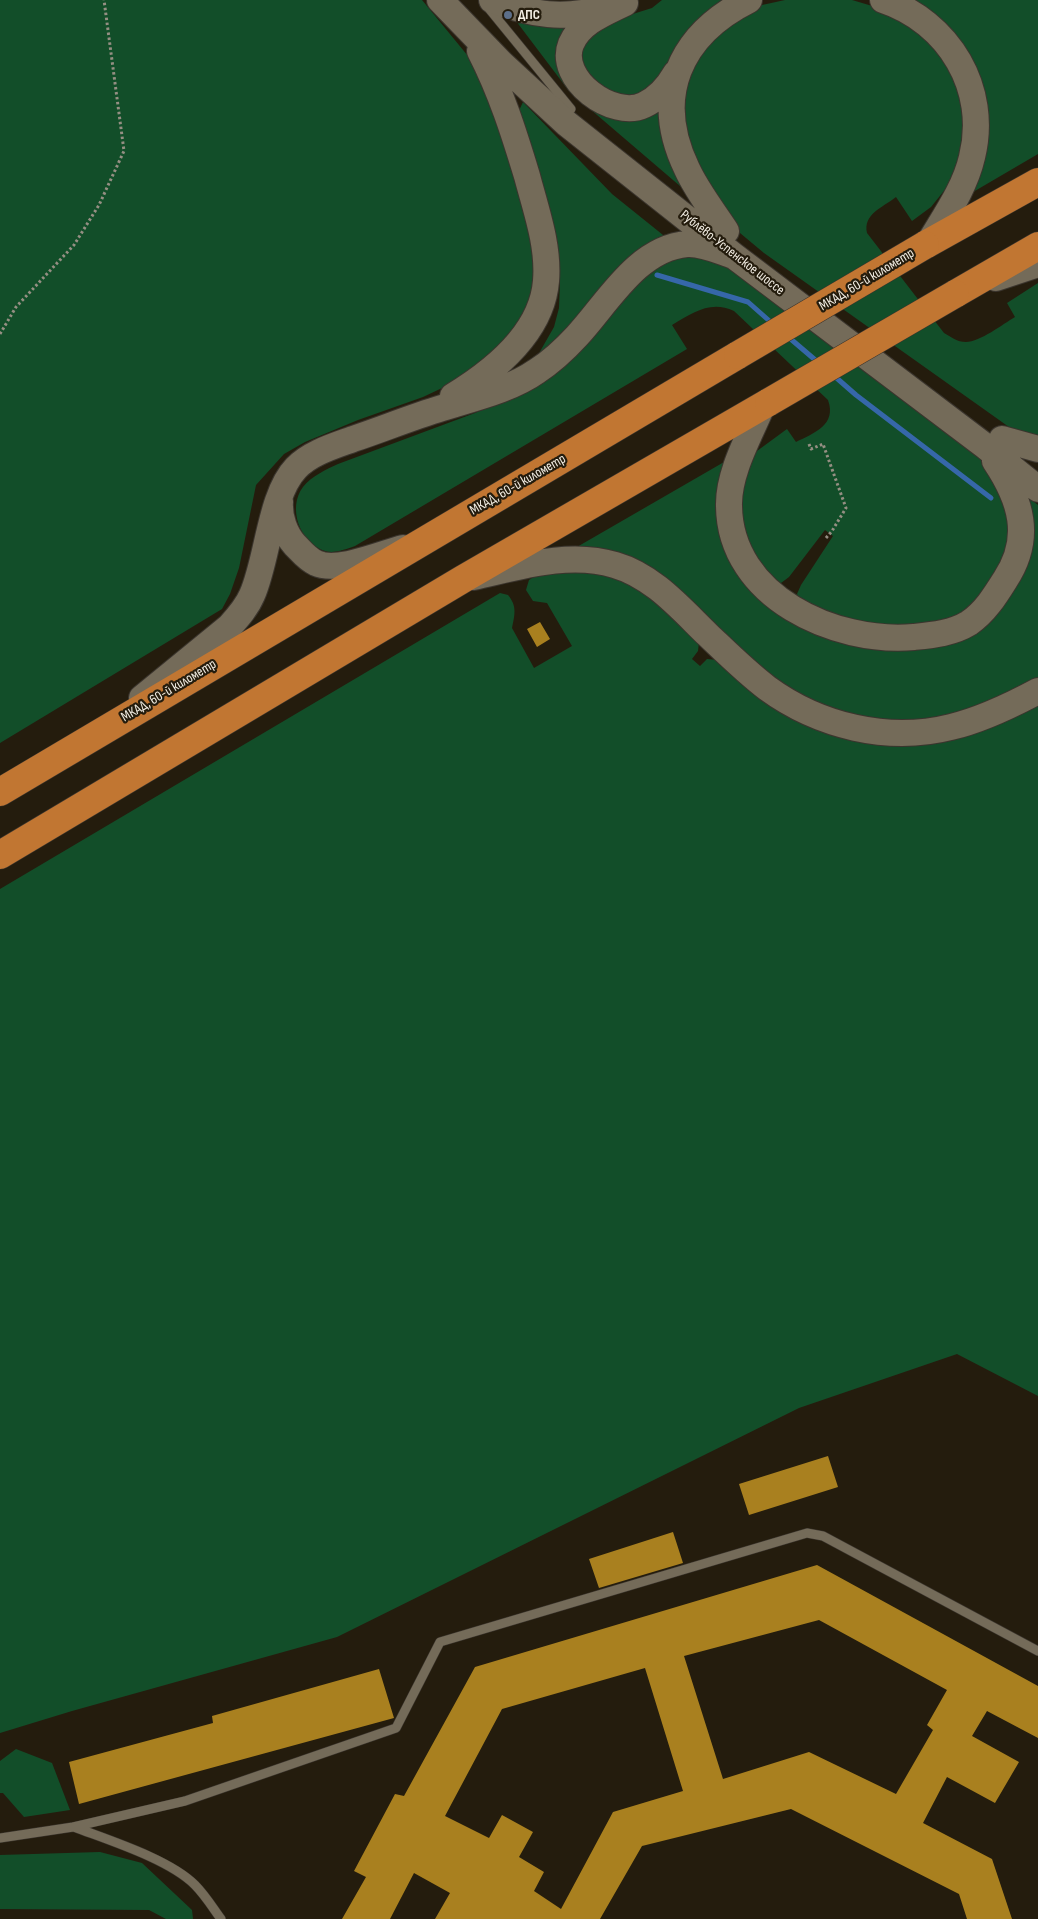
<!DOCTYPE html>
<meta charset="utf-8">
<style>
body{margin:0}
canvas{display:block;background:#241c0d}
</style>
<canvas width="1038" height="1919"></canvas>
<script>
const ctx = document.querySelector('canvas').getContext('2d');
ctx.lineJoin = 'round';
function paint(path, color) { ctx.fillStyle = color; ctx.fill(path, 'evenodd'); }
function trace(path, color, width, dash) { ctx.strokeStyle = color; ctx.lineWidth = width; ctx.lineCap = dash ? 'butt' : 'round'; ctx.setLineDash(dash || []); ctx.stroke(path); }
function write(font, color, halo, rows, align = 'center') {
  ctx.font = font + ' "Sofia Sans Condensed",sans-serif'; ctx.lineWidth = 4.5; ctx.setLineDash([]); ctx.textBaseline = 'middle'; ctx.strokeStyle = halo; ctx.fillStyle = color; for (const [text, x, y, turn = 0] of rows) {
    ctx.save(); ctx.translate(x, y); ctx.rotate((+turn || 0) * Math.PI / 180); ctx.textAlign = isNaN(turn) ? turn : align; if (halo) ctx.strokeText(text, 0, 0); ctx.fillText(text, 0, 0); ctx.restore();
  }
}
paint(new Path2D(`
 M 0,0 L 422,0 L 477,67 L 518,173 L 540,277 L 522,328 L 459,380 L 423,397 L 358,420 L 305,442 L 284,454 L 256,485 L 239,568 L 230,594 L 222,609 L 0,743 Z
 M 662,0 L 736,0 L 659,83 L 637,100 L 587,82 L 579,52 L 582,42 L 604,23 L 652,8 Z
 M 785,0 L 852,0 L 889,11 L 928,36 L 964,94 L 966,147 L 947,187 L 931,207 L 912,221 L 896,197 C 882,208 863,214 867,233 L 944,333 C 951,337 957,342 966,342 C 980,342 1003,324 1015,317 L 1007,303 L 1038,283 L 1038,438 L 1009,427 L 764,253 L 734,228 L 685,142 L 683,95 L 687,76 L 706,41 L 753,7 Z
 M 902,0 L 1038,0 L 1038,154 L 968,195 L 984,112 Z
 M 513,17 L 578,24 L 564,78 L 663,108 L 687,192 L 569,91 Z
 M 523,102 L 612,194 L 668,239 L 522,370 L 538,355 L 554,327 L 559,308 L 560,282 L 551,215 L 517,115 Z
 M 689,254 L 727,265 L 980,452 L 999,481 L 1013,543 L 985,598 L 955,621 L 877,627 L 801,605 L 797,594 L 801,585 L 833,536 L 825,530 L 789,577 L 781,583 L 773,582 L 756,563 L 737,505 L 748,464 L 757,451 L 787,429 L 796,442 C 814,433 837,425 828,400 L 734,311 C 710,300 693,313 672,325 L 687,349 L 355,546 C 346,549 334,554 325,551 C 300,543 287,508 303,487 C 312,476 325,470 338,464 L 475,413 L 506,400 L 650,266 Z
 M 731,458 L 723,530 L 825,633 L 986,619 L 1023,493 L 1038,505 L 1038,682 L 949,719 L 869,723 L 796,697 L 662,581 L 570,551 Z
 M 562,570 C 574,571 586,570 597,572 C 640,577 669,614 699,642 L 698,651 L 692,659 L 700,666 L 707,659 L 718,660 L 827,732 L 1038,704 L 1038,1396 L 957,1354 L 799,1408 L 337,1637 L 72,1711 L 0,1733 L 0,889 L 500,593 L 508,595 C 517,606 515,614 512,628 L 534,668 L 572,646 L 547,603 L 533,601 L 526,590 L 529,580 L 538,574 Z
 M 16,1749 L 52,1763 L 70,1810 L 24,1817 L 3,1793 L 0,1793 L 0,1761 Z
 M 100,1852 L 142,1863 L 192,1910 L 193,1919 L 166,1919 L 149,1910 L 0,1909 L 0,1855 Z`), '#124e29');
trace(new Path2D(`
 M 657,275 L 748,302 L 774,325
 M 786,335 L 820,364
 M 832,374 L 856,395 L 991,498`), '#3667a9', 5);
paint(new Path2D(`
 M 540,622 L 550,639 L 537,647 L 527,629 Z
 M 828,1456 L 838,1487 L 749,1515 L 739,1484 Z
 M 673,1532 L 683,1563 L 599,1588 L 589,1559 Z
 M 817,1565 L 1038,1686 L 1038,1738 L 987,1711 L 972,1736 L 1019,1762 L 995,1803 L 947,1777 L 923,1823 L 992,1859 L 1012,1919 L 967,1919 L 959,1894 L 791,1809 L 642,1846 L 600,1919 L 435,1919 L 450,1893 L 414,1873 L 390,1919 L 342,1919 L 366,1877 L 354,1871 L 395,1794 L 404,1796 L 475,1667 ZM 819,1620 L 947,1690 L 927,1725 L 933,1730 L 896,1794 L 809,1752 L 723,1779 L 684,1656 ZM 645,1668 L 683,1791 L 613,1812 L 561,1909 L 534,1891 L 544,1872 L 519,1857 L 533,1832 L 502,1815 L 489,1838 L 445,1816 L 502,1709 Z
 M 379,1669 L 394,1718 L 79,1804 L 69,1762 L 213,1723 L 212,1716 Z`), '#a9801f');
const lane = new Path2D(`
 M 486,5 L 571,109
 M 74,1827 C 108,1840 169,1859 195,1885 C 205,1895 213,1908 221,1919
 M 0,1838 L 73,1827 L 185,1801 L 396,1728 L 440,1642 L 807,1533 L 823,1536 L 1038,1651`);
const secondary = new Path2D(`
 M 440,0 L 501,63 L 566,123 L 734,256 L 985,446 L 1038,489
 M 492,0 C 533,15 563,20 605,8
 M 883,0 C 949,22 989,89 972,157 C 965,188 945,216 929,243
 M 625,3 C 605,13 580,22 571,44 C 557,79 613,120 644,105 C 659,98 668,87 676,73
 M 726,231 C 713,211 697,191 687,169 C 652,97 679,35 749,0
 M 996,278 L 1038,264
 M 453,396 C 494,371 542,332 546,281 C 549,246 536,210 527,176 C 514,133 501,92 480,51
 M 762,406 C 750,435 728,473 729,506 C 730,597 835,644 914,637 C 933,635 953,633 969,623 C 985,612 995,596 1005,580 C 1033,538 1021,500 995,461
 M 1002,439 L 1038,449
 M 280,502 C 279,517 285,534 295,545 C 302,552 307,559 316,563 C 337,573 381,554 403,548
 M 473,577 C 519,567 569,551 615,565 C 653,576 680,608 708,635 C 727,653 746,672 767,688 C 819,726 888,743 951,727 C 981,720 1010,706 1038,691
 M 142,698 L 230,626 C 238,617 247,607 252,595 C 268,559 270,495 296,468 C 310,453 334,446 353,439 C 383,429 412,417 442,408 C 474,398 510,390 537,371 C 551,362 565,349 577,336 C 607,304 637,248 687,244 C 703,243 719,251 734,256`);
const highway = new Path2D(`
 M 925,245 L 1038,182
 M 955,294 L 1038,246
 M 0,792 L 738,355
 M 0,855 L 463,579 L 769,402`);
trace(lane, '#3b352e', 10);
trace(secondary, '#3b352e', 28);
trace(highway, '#3b352e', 29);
trace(new Path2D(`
 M 0,334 L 16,307 L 74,245 L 99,205 L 124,151 L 104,0
 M 809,444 L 811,449 L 823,444 L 846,508 L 832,531 L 826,538`), '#958f83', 3, [2.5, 2.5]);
trace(lane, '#746b59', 9);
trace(secondary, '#746b59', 26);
trace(highway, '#c17632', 28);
const highwayBridge = new Path2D(`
 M 738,355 L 925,245
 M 769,402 L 955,294`);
trace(highwayBridge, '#3b352e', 29, []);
trace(highwayBridge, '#c17632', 28);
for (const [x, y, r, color] of [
 [508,15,5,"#5c6f8a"]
]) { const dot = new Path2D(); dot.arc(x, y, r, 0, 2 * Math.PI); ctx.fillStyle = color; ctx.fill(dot); trace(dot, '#241c0d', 2); }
write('bold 14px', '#f3eee4', '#241c0d', [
 ["ДПС",518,15]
], 'left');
write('14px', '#f3eee4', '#241c0d', [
 ["Рублёво-Успенское шоссе",732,253,38],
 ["МКАД, 60-й километр",867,280,-31],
 ["МКАД, 60-й километр",518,485,-30],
 ["МКАД, 60-й километр",169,691,-31]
]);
</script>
